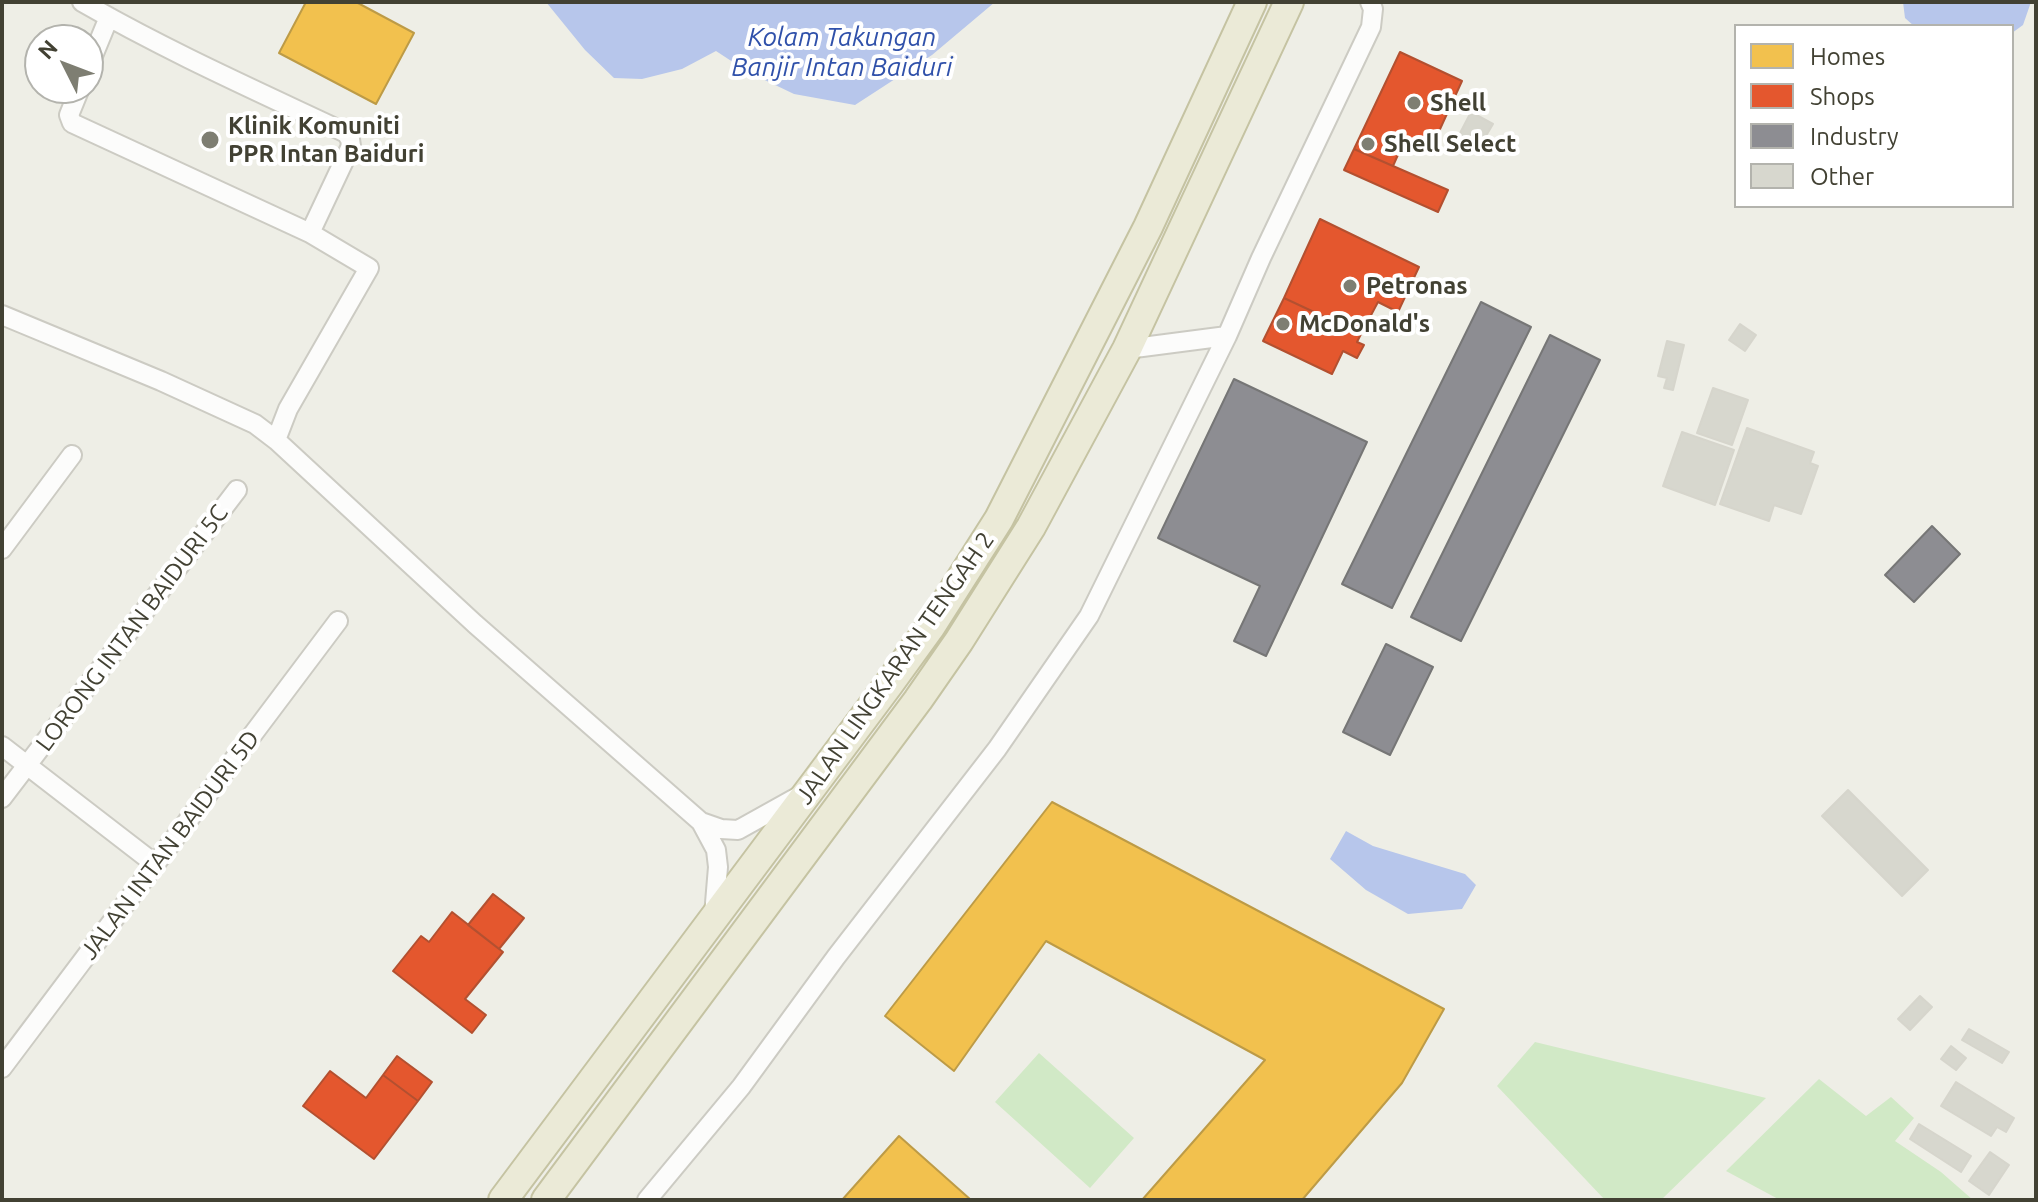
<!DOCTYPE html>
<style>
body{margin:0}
#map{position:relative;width:2038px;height:1202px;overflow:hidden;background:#eeeee6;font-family:Ubuntu,sans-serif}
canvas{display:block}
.frame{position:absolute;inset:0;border:4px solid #424133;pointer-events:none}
.legend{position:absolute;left:1734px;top:24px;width:280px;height:184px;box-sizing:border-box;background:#fff;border:2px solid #b3b3ad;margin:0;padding:10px 14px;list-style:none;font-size:24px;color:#424133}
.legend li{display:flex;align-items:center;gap:16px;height:40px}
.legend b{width:40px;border:2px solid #b3b3ad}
.north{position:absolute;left:24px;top:24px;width:80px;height:80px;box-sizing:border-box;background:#fff;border:2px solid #b3b3ad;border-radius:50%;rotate:312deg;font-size:22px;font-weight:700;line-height:32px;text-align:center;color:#424133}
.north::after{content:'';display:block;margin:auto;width:28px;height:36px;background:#7e7e72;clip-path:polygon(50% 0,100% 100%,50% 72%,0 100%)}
</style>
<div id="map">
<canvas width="2038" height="1202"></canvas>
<div class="frame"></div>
<ul class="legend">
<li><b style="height:22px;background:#f2c14e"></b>Homes</li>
<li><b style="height:22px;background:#e4572e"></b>Shops</li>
<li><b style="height:22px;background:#8d8d92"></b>Industry</li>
<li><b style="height:22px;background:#d7d7ce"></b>Other</li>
</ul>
<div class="north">N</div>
</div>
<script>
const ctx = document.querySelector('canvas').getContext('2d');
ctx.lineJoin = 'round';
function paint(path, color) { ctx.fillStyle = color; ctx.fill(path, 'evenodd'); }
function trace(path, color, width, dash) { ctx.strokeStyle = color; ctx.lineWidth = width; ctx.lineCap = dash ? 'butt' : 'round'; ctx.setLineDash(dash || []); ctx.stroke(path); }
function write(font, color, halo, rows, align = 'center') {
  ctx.font = font + ' Ubuntu,sans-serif'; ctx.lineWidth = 8; ctx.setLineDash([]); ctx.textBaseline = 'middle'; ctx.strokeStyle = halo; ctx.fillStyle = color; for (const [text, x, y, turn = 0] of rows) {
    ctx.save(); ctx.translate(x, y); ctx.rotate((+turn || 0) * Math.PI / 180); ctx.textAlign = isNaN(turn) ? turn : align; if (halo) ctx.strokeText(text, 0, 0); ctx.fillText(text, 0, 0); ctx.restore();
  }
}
paint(new Path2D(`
 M 1535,1042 L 1766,1098 L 1661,1200 L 1605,1200 L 1497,1086 Z
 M 1039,1053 L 1134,1138 L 1090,1188 L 995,1102 Z
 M 1819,1079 L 1866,1116 L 1891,1097 L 1914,1118 L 1895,1141 L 1941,1172 L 1973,1200 L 1780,1200 L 1726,1171 Z`), '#d1e9c6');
paint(new Path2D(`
 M 546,2 L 995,2 L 932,55 L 855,105 L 794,94 L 748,72 L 716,51 L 682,69 L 642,79 L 614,78 L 585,50 Z
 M 1903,2 L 2031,2 L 2023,25 L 2012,33 L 2012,26 L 1914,26 L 1905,18 Z
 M 1346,831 L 1373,846 L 1465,874 L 1476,885 L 1462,909 L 1408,914 L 1366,890 L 1330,859 Z`), '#b7c6eb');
const homes = new Path2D(`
 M 306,2 L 356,2 L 414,33 L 376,104 L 279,53 Z
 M 1052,802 L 1444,1009 L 1402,1083 L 1302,1200 L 1142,1200 L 1265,1060 L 1046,941 L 954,1071 L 885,1016 Z
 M 899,1136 L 971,1200 L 842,1200 Z`);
paint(homes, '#f2c14e');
trace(homes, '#bd9b46', 2);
const shops = new Path2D(`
 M 1400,52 L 1462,81 L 1430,151 L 1405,139 L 1393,166 L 1354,149 Z
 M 1354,149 L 1448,190 L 1438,212 L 1344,170 Z
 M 1320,219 L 1419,267 L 1398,312 L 1378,302 L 1361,334 L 1284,298 Z
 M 1284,298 L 1361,334 L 1357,342 L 1364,345 L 1357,358 L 1343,351 L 1332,374 L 1263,341 Z
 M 493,894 L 524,918 L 499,949 L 468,925 Z
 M 452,912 L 503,952 L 465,999 L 486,1015 L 472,1033 L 393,971 L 421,936 L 429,942 Z
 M 397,1056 L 432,1082 L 418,1101 L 383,1075 Z
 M 330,1071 L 366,1098 L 383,1075 L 418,1101 L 374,1159 L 303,1106 Z`);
paint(shops, '#e4572e');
trace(shops, '#b35030', 2);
const industry = new Path2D(`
 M 1481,302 L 1531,327 L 1392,608 L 1342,584 Z
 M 1550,335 L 1600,360 L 1461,641 L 1411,617 Z
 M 1234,379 L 1367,442 L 1266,656 L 1234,641 L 1260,586 L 1158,538 Z
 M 1932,526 L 1960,554 L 1914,602 L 1885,575 Z
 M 1386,644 L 1433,667 L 1390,755 L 1343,732 Z`);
paint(industry, '#8d8d92');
trace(industry, '#767676', 2);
const building = new Path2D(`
 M 1471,112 L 1493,124 L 1480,146 L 1459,135 Z
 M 1740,324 L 1756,335 L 1745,351 L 1729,340 Z
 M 1667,341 L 1684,345 L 1673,390 L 1664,388 L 1667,378 L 1658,376 Z
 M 1713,388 L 1748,400 L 1732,445 L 1697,433 Z
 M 1747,428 L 1814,452 L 1810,463 L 1818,466 L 1801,514 L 1774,505 L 1769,521 L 1720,504 Z
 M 1682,432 L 1734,450 L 1715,505 L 1663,486 Z
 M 1848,790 L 1928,870 L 1902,896 L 1822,816 Z
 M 1920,996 L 1932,1007 L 1910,1030 L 1898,1019 Z
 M 1969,1029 L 2009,1052 L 2002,1063 L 1962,1040 Z
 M 1951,1046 L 1966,1058 L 1956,1070 L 1941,1059 Z
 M 1956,1082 L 2014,1118 L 2006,1132 L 1997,1127 L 1991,1136 L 1941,1106 Z
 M 1919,1124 L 1971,1156 L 1961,1172 L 1910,1139 Z
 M 1990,1152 L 2009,1165 L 1989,1195 L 1969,1181 Z`);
paint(building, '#d7d7ce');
trace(building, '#d6d5cc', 2);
const minor = new Path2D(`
 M 82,2 C 167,51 257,91 346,133 L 350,139 L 351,146 L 310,233
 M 88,68 L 109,17
 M 80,88 L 69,115 L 72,123 L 310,233 L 369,268 L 288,409 L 276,440
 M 2,315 L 161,381 L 255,424 L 276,440 L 475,624 L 701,822 L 721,829 L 738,830 L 799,796
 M 1127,349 L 1227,336 L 1261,258 L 1371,27 L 1373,9 L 1370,2
 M 2,549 L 72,455
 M 2,746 L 155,864
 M 2,798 L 237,490
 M 701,822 L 716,850 L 718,867 L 714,915
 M 2,1068 L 338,621
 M 647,1200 L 741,1087 L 836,957 L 997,749 L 1089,616 L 1227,336`);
const highway = new Path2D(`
 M 503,1200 L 889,684 L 931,626 L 999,519 L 1148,227 L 1252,2
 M 546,1200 L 918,700 L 959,641 L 1031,527 L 1127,349 L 1289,2`);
trace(minor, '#cccbc3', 22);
trace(highway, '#c5c3a2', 32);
trace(minor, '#fcfcfb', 18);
trace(highway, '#ebead7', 28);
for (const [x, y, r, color] of [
 [1414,103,8,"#7e7e72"],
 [210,140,10,"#7e7e72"],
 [1368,144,8,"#7e7e72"],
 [1350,286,8,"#7e7e72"],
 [1283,324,8,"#7e7e72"]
]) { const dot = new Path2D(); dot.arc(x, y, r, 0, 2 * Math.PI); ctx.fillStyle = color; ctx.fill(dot); trace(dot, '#fff', 3); }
write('bold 24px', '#424133', '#fff', [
 ["Shell",1430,103],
 ["Klinik Komuniti",228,126],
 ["PPR Intan Baiduri",228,154],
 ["Shell Select",1384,144],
 ["Petronas",1366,286],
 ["McDonald's",1299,324]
], 'left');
write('24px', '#424133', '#fff', [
 ["LORONG INTAN BAIDURI 5C",132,628,-53],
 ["JALAN LINGKARAN TENGAH 2",895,668,-55],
 ["JALAN INTAN BAIDURI 5D",170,845,-53]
]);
write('italic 26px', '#3051aa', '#fff', [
 ["Kolam Takungan",842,37],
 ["Banjir Intan Baiduri",842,67]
]);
</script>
